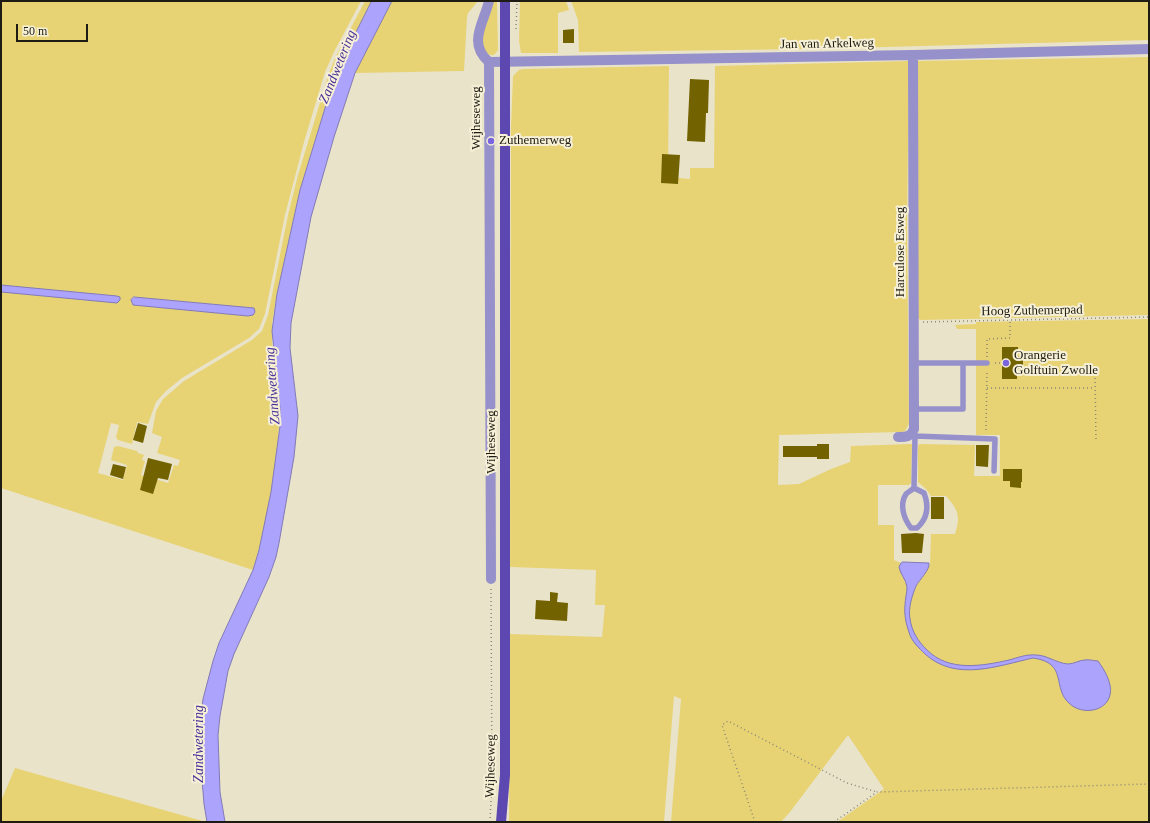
<!DOCTYPE html>
<style>
body{margin:0}
#map{position:relative;width:1150px;height:823px;overflow:hidden;background:#e9e3ca;font-family:"Times New Roman",serif}
canvas{display:block}
.frame{position:absolute;inset:0;border:2px solid #1d1b12;pointer-events:none}
.scale{position:absolute;left:16px;top:24px;width:72px;height:18px;box-sizing:border-box;border:2px solid #1d1b12;border-top:0;padding-left:5px;font-size:12px;line-height:14px;white-space:nowrap;color:#1d1b12;-webkit-text-stroke:3px #f6f0d7;paint-order:stroke}
</style>
<div id="map">
<canvas width="1150" height="823"></canvas>
<div class="frame"></div>
<div class="scale">50 m</div>
</div>
<script>
const ctx = document.querySelector('canvas').getContext('2d');
ctx.lineJoin = 'round';
function paint(path, color) { ctx.fillStyle = color; ctx.fill(path, 'evenodd'); }
function trace(path, color, width, dash) { ctx.strokeStyle = color; ctx.lineWidth = width; ctx.lineCap = dash ? 'butt' : 'round'; ctx.setLineDash(dash || []); ctx.stroke(path); }
function write(font, color, halo, rows, align = 'center') {
  ctx.font = font + ' "Times New Roman",serif'; ctx.lineWidth = 4; ctx.setLineDash([]); ctx.textBaseline = 'middle'; ctx.strokeStyle = halo; ctx.fillStyle = color; for (const [text, x, y, turn = 0] of rows) {
    ctx.save(); ctx.translate(x, y); ctx.rotate((+turn || 0) * Math.PI / 180); ctx.textAlign = isNaN(turn) ? turn : align; if (halo) ctx.strokeText(text, 0, 0); ctx.fillText(text, 0, 0); ctx.restore();
  }
}
paint(new Path2D(`
 M 1,1 L 361,1 L 334,52 L 325,72 L 304,142 L 285,215 L 265,314 L 259,329 L 249,338 L 182,378 L 166,391 L 156,402 L 148,424 L 137,422 L 132,444 L 118,440 L 116,437 L 119,425 L 111,423 L 98,473 L 123,480 L 127,465 L 111,460 L 114,447 L 118,446 L 137,451 L 138,453 L 144,455 L 142,460 L 145,461 L 141,475 L 168,483 L 174,465 L 178,466 L 180,460 L 157,453 L 162,437 L 152,433 L 156,411 L 163,399 L 184,381 L 252,340 L 262,331 L 268,315 L 288,215 L 298,175 L 329,73 L 337,54 L 365,1 L 372,1 L 341,62 L 333,82 L 300,190 L 277,294 L 272,323 L 272,343 L 280,408 L 278,442 L 271,492 L 263,534 L 253,570 L 1,488 L 1,292 L 117,303 L 119,301 L 117,296 L 1,285 ZM 134,297 L 254,308 L 250,316 L 248,316 L 133,305 L 131,302 L 132,298 Z
 M 392,1 L 478,1 L 468,13 L 467,17 L 464,71 L 355,73 Z
 M 492,1 L 497,1 L 498,50 L 494,55 L 490,55 L 481,48 L 483,24 Z
 M 520,1 L 566,1 L 569,10 L 558,13 L 558,53 L 521,53 L 519,41 Z
 M 571,1 L 1149,1 L 1149,40 L 810,49 L 579,52 L 578,20 Z
 M 1149,57 L 1149,315 L 921,320 L 916,318 L 917,61 Z
 M 909,61 L 907,228 L 909,424 L 905,431 L 902,432 L 779,435 L 778,485 L 799,484 L 831,469 L 850,462 L 851,446 L 912,444 L 911,483 L 909,485 L 878,485 L 878,525 L 894,525 L 894,560 L 901,563 C 898,571 904,574 906,582 C 908,587 907,594 906,599 L 911,600 L 916,586 L 930,564 L 931,534 L 955,534 C 961,517 958,509 946,496 L 931,496 L 927,490 L 918,482 L 918,445 L 920,444 L 975,445 L 974,476 L 1000,476 L 1000,435 L 976,435 L 976,329 L 957,329 L 955,325 L 976,324 L 976,322 L 1149,319 L 1149,822 L 837,822 L 884,789 L 848,735 L 790,812 L 781,822 L 671,822 L 681,699 L 674,696 L 664,822 L 509,822 L 510,634 L 602,637 L 605,605 L 595,605 L 596,570 L 510,567 L 511,127 L 513,76 L 519,70 L 523,69 L 669,66 L 668,177 L 690,179 L 690,168 L 714,168 L 715,66 Z
 M 15,768 L 206,822 L 1,822 L 1,801 Z`), '#e8d374');
const water = new Path2D(`
 M 372,1 L 392,1 L 355,73 L 334,137 L 311,217 L 291,323 L 290,348 L 298,416 L 294,457 L 279,543 L 276,557 L 269,577 L 234,654 L 228,671 L 220,716 L 218,735 L 220,792 L 225,822 L 207,822 L 204,804 L 200,755 L 201,714 L 203,699 L 213,661 L 219,643 L 253,570 L 259,550 L 271,492 L 280,426 L 280,408 L 272,331 L 277,294 L 300,190 L 333,82 L 341,62 Z
 M 1,285 L 117,296 L 120,297 L 120,300 L 117,303 L 1,292 Z
 M 134,297 L 254,308 L 255,312 L 253,315 L 248,316 L 133,305 L 131,300 Z
 M 903,562 L 929,563 C 930,570 920,579 916,586 C 912,596 908,608 910,619 C 912,632 918,641 927,650 C 949,672 982,666 1009,660 C 1017,658 1026,654 1036,655 C 1047,655 1056,663 1068,664 C 1074,664 1079,660 1085,660 C 1089,659 1094,661 1098,661 C 1104,669 1113,684 1110,695 C 1106,712 1082,715 1070,704 C 1051,688 1069,663 1033,658 C 997,666 956,682 925,654 C 919,648 911,641 909,632 C 906,624 904,614 905,605 C 905,599 907,593 907,587 C 906,579 900,574 899,567 L 901,563 Z`);
paint(water, '#aca3fd');
trace(water, '#817ab6', 1);
paint(new Path2D(`
 M 574,29 L 574,43 L 563,43 L 563,30 Z
 M 690,79 L 709,80 L 708,113 L 706,113 L 705,142 L 687,141 Z
 M 662,154 L 680,155 L 678,184 L 661,183 Z
 M 1002,347 L 1018,347 L 1018,356 L 1023,356 L 1023,370 L 1017,370 L 1017,379 L 1002,379 Z
 M 138,423 L 147,426 L 143,443 L 133,440 Z
 M 817,444 L 829,444 L 829,459 L 817,459 L 817,457 L 783,457 L 783,446 L 817,446 Z
 M 976,445 L 989,445 L 988,467 L 976,466 Z
 M 148,458 L 172,464 L 168,480 L 158,478 L 153,494 L 140,490 Z
 M 113,464 L 126,467 L 123,479 L 110,475 Z
 M 1003,469 L 1022,469 L 1022,482 L 1021,482 L 1021,488 L 1010,487 L 1010,481 L 1003,481 Z
 M 931,497 L 944,497 L 944,519 L 931,519 Z
 M 916,533 L 924,534 L 922,553 L 902,553 L 901,534 Z
 M 550,592 L 558,593 L 557,602 L 568,603 L 567,621 L 535,619 L 536,600 L 550,601 Z`), '#736200');
trace(new Path2D(`
 M 516,29 L 517,1
 M 923,322 L 1149,317
 M 987,357 L 987,339 L 1010,338 L 1010,320
 M 995,363 L 1002,363
 M 1095,374 L 1096,441
 M 987,388 L 1095,388
 M 986,430 L 987,370
 M 490,822 L 492,780 L 491,588
 M 755,822 L 722,725 L 728,721 L 847,783 L 877,792
 M 834,822 L 877,792 L 1149,784`), '#8c8876', 1.5, [1, 3]);
trace(new Path2D(`
 M 914,363 L 987,363
 M 914,409 L 963,409 L 963,363
 M 912,434 L 915,436 L 914,488 C 912,490 908,492 906,494 C 899,505 904,519 911,528 L 917,528 C 928,518 929,506 924,493 L 914,488
 M 915,436 L 995,439 L 994,471`), '#9691cb', 5.5);
trace(new Path2D(`
 M 489,1 C 484,23 467,43 489,62 L 913,55 L 1149,49
 M 489,62 L 491,579
 M 898,437 C 906,437 911,437 914,429 L 913,55`), '#9691cb', 10);
trace(new Path2D(`
 M 501,822 L 505,775 L 505,1`), '#5c48b0', 10);
for (const [x, y, r, color] of [
 [491,141,4,"#7a64df"],
 [1006,363,4,"#7a64df"]
]) { const dot = new Path2D(); dot.arc(x, y, r, 0, 2 * Math.PI); ctx.fillStyle = color; ctx.fill(dot); trace(dot, '#f6f0d7', 1.5); }
write('13px', '#1d1b12', '#f6f0d7', [
 ["Jan van Arkelweg",827,44,-1],
 ["Wijheseweg",477,118,-90],
 ["Harculose Esweg",901,252,-90],
 ["Hoog Zuthemerpad",1032,311,-1],
 ["Wijheseweg",492,442,-90],
 ["Wijheseweg",491,766,-89]
]);
write('13px', '#1d1b12', '#f6f0d7', [
 ["Zuthemerweg",499,141],
 ["Orangerie",1014,356],
 ["Golftuin Zwolle",1014,371]
], 'left');
write('italic 14px', '#493298', '#f6f0d7', [
 ["Zandwetering",338,67,-68],
 ["Zandwetering",273,386,-94],
 ["Zandwetering",199,744,-90]
]);
</script>
